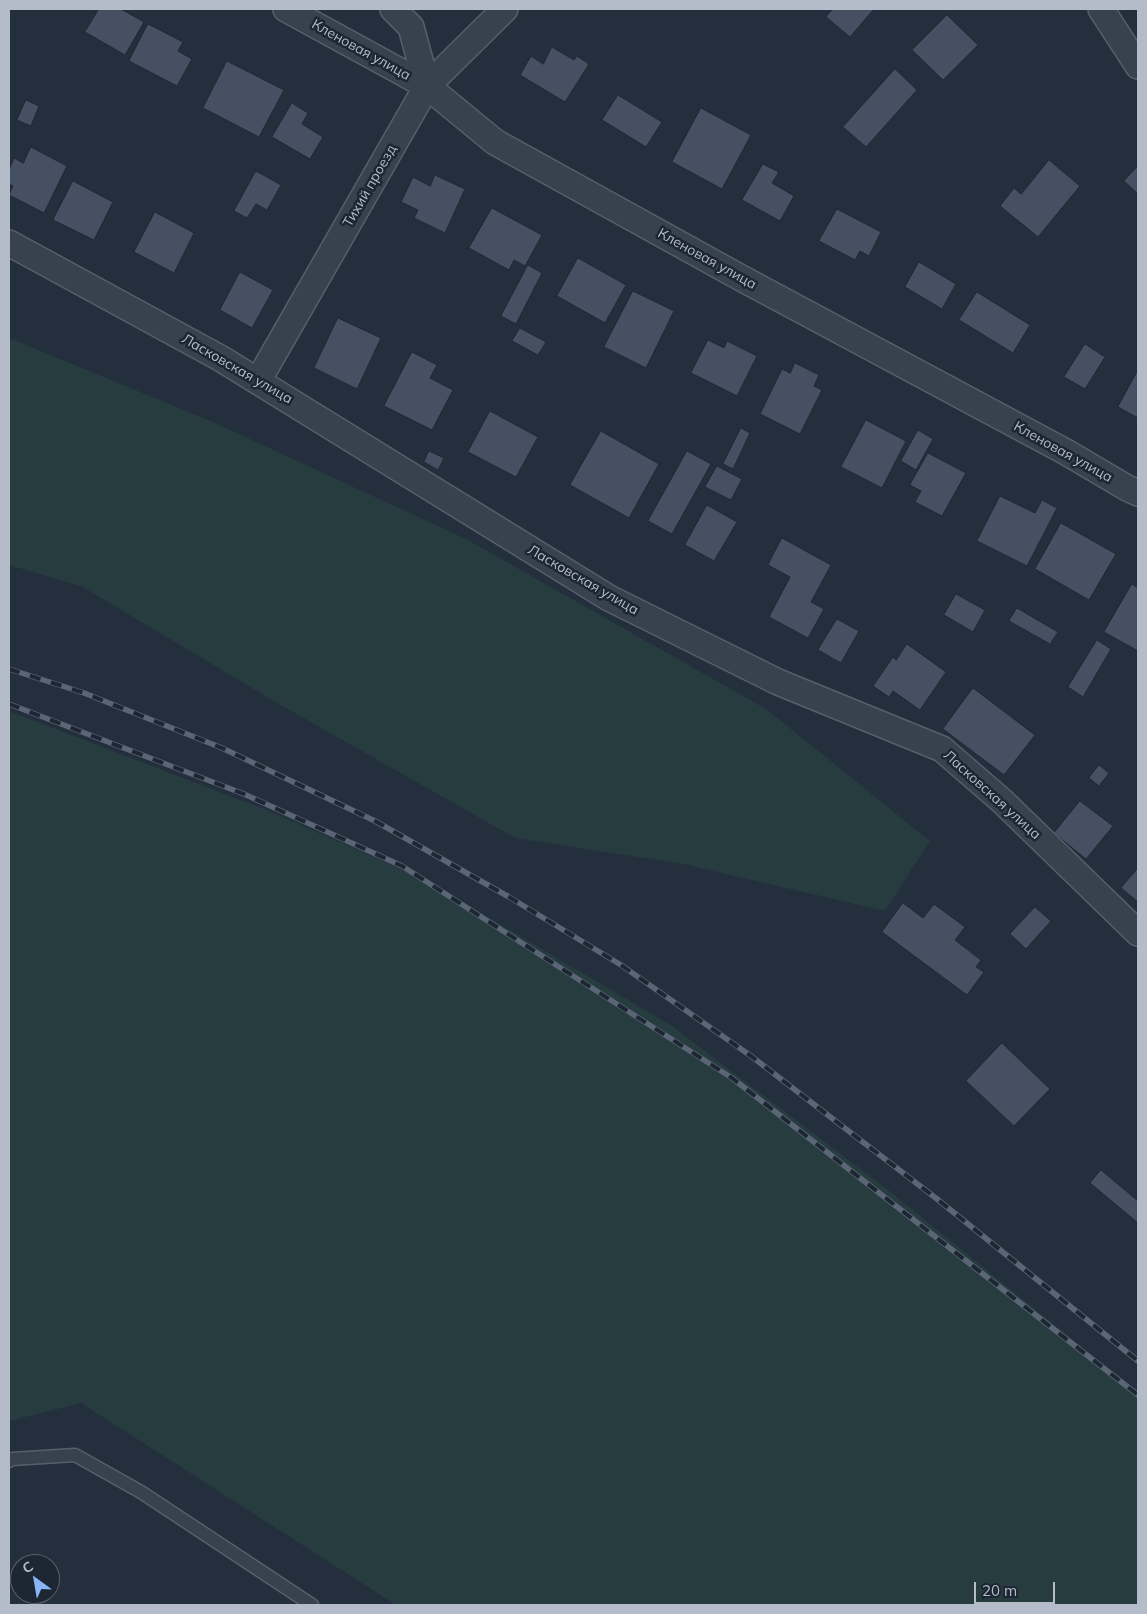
<!DOCTYPE html>
<meta charset="utf-8">
<style>
body{margin:0}
#map{position:relative;width:1147px;height:1614px;overflow:hidden;background:#242f3e;font-family:Mulish,sans-serif}
canvas{display:block}
.frame{position:absolute;inset:0;border:10px solid #b4bcc9;pointer-events:none}
.north{position:absolute;left:10px;top:1554px;width:50px;height:50px;box-sizing:border-box;background:#1d2633;border:1px solid #59626f;border-radius:50%;rotate:328deg;font-size:14px;font-weight:700;line-height:20px;text-align:center;color:#b4bcc9}
.north::after{content:'';display:block;margin:auto;width:18px;height:22px;background:#8ab4f8;clip-path:polygon(50% 0,100% 100%,50% 72%,0 100%)}
.scale{position:absolute;left:974px;top:1582px;width:81px;height:22px;box-sizing:border-box;border:2px solid #b4bcc9;border-top:0;padding-left:6px;font-size:15px;line-height:18px;white-space:nowrap;color:#b4bcc9;-webkit-text-stroke:4px #1d2633;paint-order:stroke}
</style>
<div id="map">
<canvas width="1147" height="1614"></canvas>
<div class="frame"></div>
<div class="north">С</div>
<div class="scale">20 m</div>
</div>
<script>
const ctx = document.querySelector('canvas').getContext('2d');
ctx.lineJoin = 'round';
function paint(path, color) { ctx.fillStyle = color; ctx.fill(path, 'evenodd'); }
function trace(path, color, width, dash) { ctx.strokeStyle = color; ctx.lineWidth = width; ctx.lineCap = dash ? 'butt' : 'round'; ctx.setLineDash(dash || []); ctx.stroke(path); }
function write(font, color, halo, rows, align = 'center') {
  ctx.font = font + ' Mulish,sans-serif'; ctx.lineWidth = 5; ctx.setLineDash([]); ctx.textBaseline = 'middle'; ctx.strokeStyle = halo; ctx.fillStyle = color; for (const [text, x, y, turn = 0] of rows) {
    ctx.save(); ctx.translate(x, y); ctx.rotate((+turn || 0) * Math.PI / 180); ctx.textAlign = isNaN(turn) ? turn : align; if (halo) ctx.strokeText(text, 0, 0); ctx.fillText(text, 0, 0); ctx.restore();
  }
}
paint(new Path2D(`
 M 9,338 L 213,422 L 466,539 L 766,709 L 930,841 L 885,911 L 683,864 L 515,838 L 279,704 L 81,586 L 9,565 Z
 M 9,711 L 269,811 L 422,878 L 672,1026 L 892,1193 L 1138,1393 L 1138,1605 L 396,1605 L 81,1403 L 9,1421 Z`), '#263c3f');
const building = new Path2D(`
 M 99,9 L 121,9 L 144,22 L 125,55 L 85,32 Z
 M 833,9 L 874,9 L 850,37 L 826,17 Z
 M 947,15 L 978,45 L 943,80 L 912,50 Z
 M 148,24 L 183,42 L 178,51 L 192,59 L 177,86 L 129,61 Z
 M 552,47 L 574,60 L 577,56 L 589,64 L 565,102 L 520,75 L 531,56 L 543,64 Z
 M 227,61 L 284,90 L 259,137 L 203,108 Z
 M 895,69 L 917,90 L 866,147 L 843,127 Z
 M 618,95 L 662,122 L 646,147 L 602,120 Z
 M 26,100 L 39,106 L 31,126 L 17,120 Z
 M 292,103 L 308,113 L 302,124 L 323,137 L 310,159 L 272,137 Z
 M 701,108 L 751,135 L 722,189 L 672,162 Z
 M 31,147 L 67,166 L 44,213 L 9,195 L 13,186 L 9,184 L 9,170 L 14,158 L 23,163 Z
 M 1049,160 L 1080,186 L 1038,237 L 1000,206 L 1014,188 L 1021,194 Z
 M 763,164 L 779,172 L 772,183 L 794,196 L 780,221 L 742,200 Z
 M 1138,166 L 1138,194 L 1124,181 Z
 M 256,171 L 281,185 L 267,210 L 256,204 L 247,218 L 234,211 Z
 M 435,175 L 465,189 L 445,233 L 414,218 L 418,210 L 401,202 L 413,177 L 430,186 Z
 M 73,181 L 113,202 L 94,240 L 53,220 Z
 M 492,208 L 542,235 L 525,266 L 514,260 L 509,270 L 469,248 Z
 M 837,209 L 881,232 L 869,256 L 860,251 L 855,260 L 819,241 Z
 M 155,212 L 194,233 L 174,273 L 134,252 Z
 M 578,258 L 626,285 L 605,323 L 557,296 Z
 M 919,262 L 956,284 L 942,309 L 905,287 Z
 M 528,265 L 542,273 L 516,324 L 501,316 Z
 M 240,272 L 273,290 L 252,328 L 220,310 Z
 M 633,291 L 674,311 L 646,368 L 604,347 Z
 M 977,292 L 1030,325 L 1013,353 L 959,320 Z
 M 338,318 L 381,338 L 357,389 L 314,368 Z
 M 520,328 L 546,342 L 538,355 L 512,341 Z
 M 708,340 L 724,348 L 727,341 L 757,356 L 737,396 L 691,373 Z
 M 1085,344 L 1105,357 L 1085,389 L 1064,377 Z
 M 412,352 L 437,365 L 430,378 L 453,390 L 432,430 L 384,406 Z
 M 795,363 L 819,375 L 814,386 L 822,390 L 800,434 L 760,414 L 782,369 L 790,373 Z
 M 1138,370 L 1138,418 L 1118,407 Z
 M 490,411 L 538,437 L 516,477 L 468,452 Z
 M 866,420 L 906,441 L 882,488 L 841,467 Z
 M 741,428 L 750,433 L 733,469 L 723,464 Z
 M 918,430 L 933,439 L 916,470 L 901,461 Z
 M 601,431 L 659,464 L 629,518 L 570,485 Z
 M 429,451 L 444,458 L 438,470 L 424,462 Z
 M 687,451 L 711,464 L 672,534 L 648,521 Z
 M 928,453 L 966,473 L 942,516 L 915,502 L 921,491 L 910,485 Z
 M 717,466 L 742,479 L 731,500 L 705,487 Z
 M 1000,496 L 1035,513 L 1042,500 L 1057,508 L 1027,566 L 977,541 Z
 M 707,505 L 737,522 L 714,561 L 685,545 Z
 M 1061,523 L 1116,554 L 1089,600 L 1035,569 Z
 M 782,538 L 831,565 L 811,602 L 824,609 L 808,638 L 769,617 L 790,577 L 768,565 Z
 M 1132,584 L 1138,588 L 1138,651 L 1104,632 Z
 M 956,594 L 985,610 L 973,632 L 944,615 Z
 M 1017,608 L 1058,632 L 1050,644 L 1009,621 Z
 M 837,619 L 859,631 L 841,663 L 818,650 Z
 M 1097,640 L 1111,649 L 1083,697 L 1068,687 Z
 M 907,644 L 946,672 L 920,710 L 893,691 L 889,697 L 873,686 L 893,657 L 896,660 Z
 M 973,688 L 1035,735 L 1004,775 L 943,729 Z
 M 1099,765 L 1109,773 L 1099,786 L 1089,778 Z
 M 1080,801 L 1113,826 L 1086,859 L 1054,833 Z
 M 1138,868 L 1138,902 L 1121,888 Z
 M 903,903 L 923,918 L 934,904 L 965,927 L 955,940 L 981,960 L 976,967 L 984,972 L 967,995 L 882,932 Z
 M 1035,907 L 1051,921 L 1026,949 L 1010,934 Z
 M 1002,1043 L 1050,1089 L 1014,1126 L 966,1081 Z
 M 1101,1170 L 1138,1201 L 1138,1223 L 1090,1183 Z`);
paint(building, '#455162');
trace(building, '#1f2835', 1);
const service = new Path2D(`
 M 9,1461 L 12,1459 L 75,1455 L 141,1492 L 312,1605`);
const minor = new Path2D(`
 M 286,9 L 427,86 L 495,142 L 743,279 L 1066,452 L 1127,488 L 1138,493
 M 393,9 L 411,27 L 427,86
 M 1101,9 L 1138,66
 M 9,243 L 220,358 L 609,598 L 778,682 L 942,749 L 1002,801 L 1138,933
 M 258,381 L 427,86 L 505,9`);
trace(service, '#565f6c', 15);
trace(minor, '#565f6c', 28);
trace(service, '#38414e', 12);
trace(minor, '#38414e', 25);
const rail = new Path2D(`
 M 9,669 L 84,693 L 222,748 L 375,821 L 509,897 L 621,965 L 751,1056 L 937,1199 L 1138,1361
 M 9,704 L 244,794 L 402,866 L 732,1078 L 1138,1395`);
trace(rail, '#5a6575', 5.5);
trace(rail, '#1d2633', 4, [11]);
write('14px', '#b4bcc9', '#1d2633', [
 ["Кленовая улица",361,50,29],
 ["Тихий проезд",370,186,-60],
 ["Кленовая улица",707,259,29],
 ["Ласковская улица",237,369,30],
 ["Кленовая улица",1063,452,29],
 ["Ласковская улица",583,580,30],
 ["Ласковская улица",992,795,42]
]);
</script>
